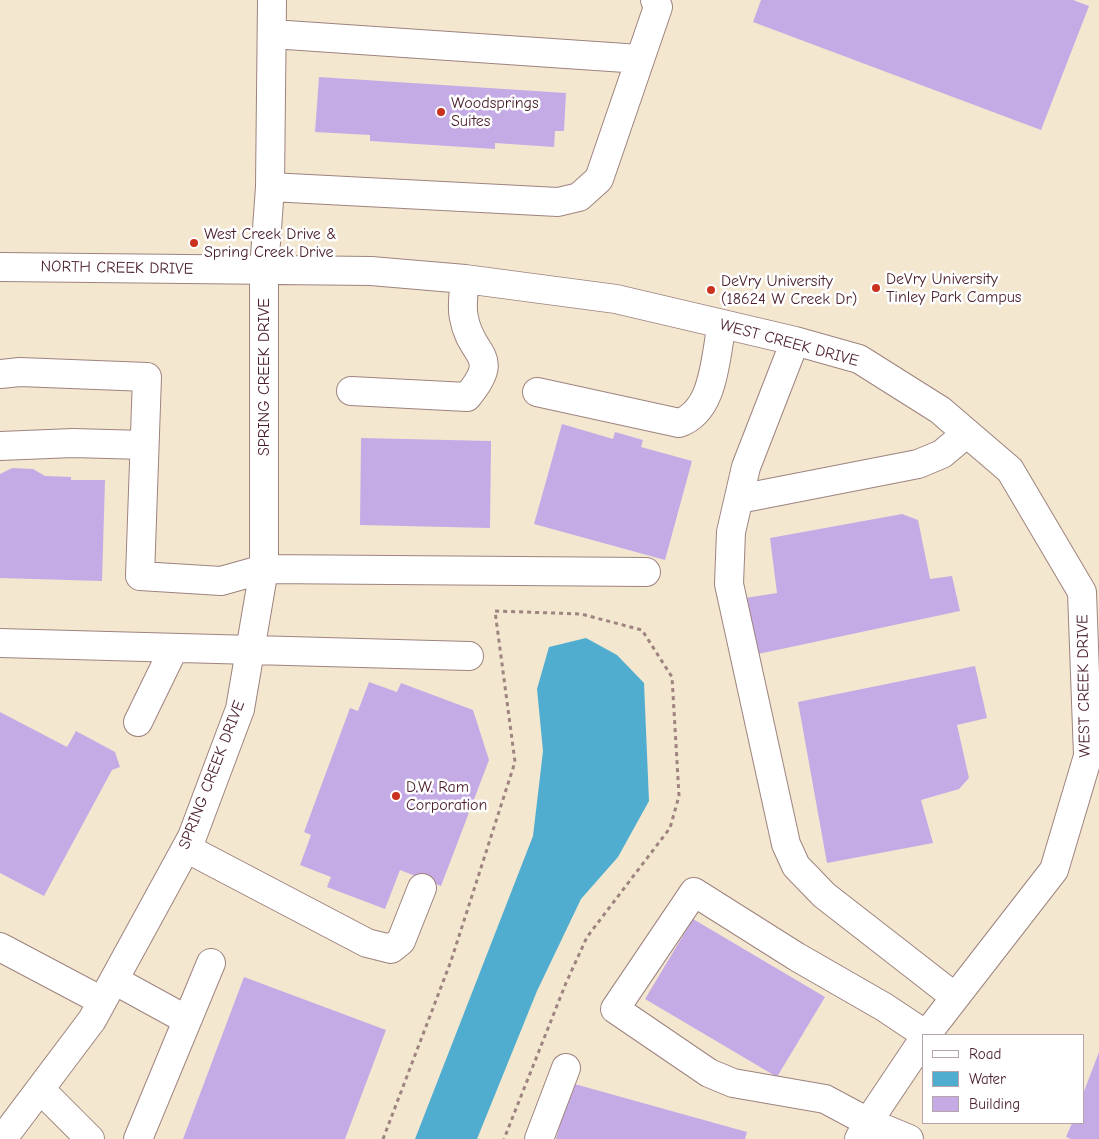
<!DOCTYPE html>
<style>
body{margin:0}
#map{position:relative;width:1099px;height:1139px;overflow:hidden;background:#f3e7d0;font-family:"Comic Neue",sans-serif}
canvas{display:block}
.legend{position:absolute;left:922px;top:1034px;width:162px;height:90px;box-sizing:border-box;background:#fff;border:1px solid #b7a5aa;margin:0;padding:6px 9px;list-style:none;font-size:15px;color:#4a1f2b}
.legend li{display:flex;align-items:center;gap:10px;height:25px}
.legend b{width:25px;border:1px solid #b7a5aa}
</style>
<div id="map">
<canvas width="1099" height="1139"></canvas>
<ul class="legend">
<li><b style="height:6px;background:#fff"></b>Road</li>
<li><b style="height:14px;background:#51adcf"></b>Water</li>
<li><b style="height:14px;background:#c5abe6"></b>Building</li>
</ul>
</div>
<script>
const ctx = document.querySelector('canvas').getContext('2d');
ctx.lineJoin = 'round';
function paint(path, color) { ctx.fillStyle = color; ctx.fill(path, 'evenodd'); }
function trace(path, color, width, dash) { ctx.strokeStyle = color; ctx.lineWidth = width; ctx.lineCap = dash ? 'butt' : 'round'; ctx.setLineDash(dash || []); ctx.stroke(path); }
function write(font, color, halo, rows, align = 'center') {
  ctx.font = font + ' "Comic Neue",sans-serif'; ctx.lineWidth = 5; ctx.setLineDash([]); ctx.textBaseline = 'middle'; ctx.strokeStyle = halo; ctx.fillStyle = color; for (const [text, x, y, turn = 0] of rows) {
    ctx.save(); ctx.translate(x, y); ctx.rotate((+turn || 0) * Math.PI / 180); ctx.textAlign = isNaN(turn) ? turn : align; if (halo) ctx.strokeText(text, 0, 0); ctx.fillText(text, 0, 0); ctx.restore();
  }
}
paint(new Path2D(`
 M 586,638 L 617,655 L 644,683 L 649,801 L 618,857 L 581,899 L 537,991 L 477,1139 L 415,1139 L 533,836 L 543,751 L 537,689 L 549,647 Z`), '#51adcf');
paint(new Path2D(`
 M 761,0 L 1073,0 L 1089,6 L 1041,130 L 753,22 Z
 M 319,77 L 566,93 L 564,131 L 555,131 L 554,147 L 495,143 L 495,149 L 370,141 L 370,135 L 315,132 Z
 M 562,424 L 613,439 L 615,432 L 643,440 L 641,447 L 692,461 L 665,560 L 534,524 Z
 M 361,438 L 491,441 L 490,528 L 360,525 Z
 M 12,468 L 33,469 L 45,476 L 71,477 L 71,480 L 105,480 L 102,581 L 0,578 L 0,474 Z
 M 902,514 L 918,520 L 930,579 L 952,576 L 960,611 L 758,654 L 745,598 L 777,593 L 770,538 Z
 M 975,666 L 987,718 L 957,725 L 969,778 L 959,789 L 921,800 L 933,843 L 827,863 L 798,702 Z
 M 369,682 L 397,692 L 401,683 L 473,710 L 489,760 L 441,886 L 400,870 L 385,909 L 327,887 L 331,877 L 300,865 L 311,835 L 304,832 L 350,708 L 358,711 Z
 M 0,712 L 67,747 L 76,731 L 115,752 L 120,767 L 112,770 L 44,896 L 0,873 Z
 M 693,919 L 825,997 L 777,1077 L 645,999 Z
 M 244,977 L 386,1030 L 345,1139 L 183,1139 Z
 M 1099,1052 L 1099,1139 L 1071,1139 L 1066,1137 L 1072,1123 L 1083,1123 L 1083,1094 Z
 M 571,1083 L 747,1132 L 745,1139 L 556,1139 Z`), '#c5abe6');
const minor = new Path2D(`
 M 272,34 L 640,59
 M 270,187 L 558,202 L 579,197 L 599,179 L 658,7 L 655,0
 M 0,267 L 371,271 L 465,279 L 616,299 L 795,341 L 859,359 L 940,410 L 1010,470 L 1082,592 L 1088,756 L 1054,870 L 926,1035
 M 795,341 L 746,467 L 731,532 L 729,584 L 786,844 L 796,866 L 824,895 L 955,997
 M 0,374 L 20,372 L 147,377 L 140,576 L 221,581 L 264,569 L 646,572
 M 351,391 L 467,397 C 503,354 471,358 464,318 C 461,306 464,292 465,279
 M 537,392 L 679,423 C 715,411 715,357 722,324
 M 0,446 L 73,443 L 144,445
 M 739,499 L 918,464 L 942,454 L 967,433
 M 0,643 L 469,656
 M 138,722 L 174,648
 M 186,848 L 367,943 L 391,949 L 401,941 L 422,888
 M 0,947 L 102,1001
 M 114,980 L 187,1020
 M 40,1089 L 90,1139
 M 0,1135 L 10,1129 L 92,1020 L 192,837 L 240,709 L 264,569 L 264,270 L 270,187 L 272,0
 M 138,1139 L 211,963
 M 539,1139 L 566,1068
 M 859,1139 L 868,1122 L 923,1040
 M 909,1139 L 868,1122 L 825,1099 L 733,1083 L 709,1073 L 615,1009 L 694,892 L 797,957 L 884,1007 L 926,1035`);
trace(minor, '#9e837e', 30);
trace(new Path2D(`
 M 383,1139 L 451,961 L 515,762 L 495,611 L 581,614 L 642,630 L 672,677 L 679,796 L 670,828 L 587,937 L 566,983 L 504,1139`), '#9e837e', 3, [4, 4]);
trace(minor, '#fff', 28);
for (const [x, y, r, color] of [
 [441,112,5,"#c8321e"],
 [194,243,5,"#c8321e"],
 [876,288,5,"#c8321e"],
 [711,290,5,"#c8321e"],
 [396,796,5,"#c8321e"]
]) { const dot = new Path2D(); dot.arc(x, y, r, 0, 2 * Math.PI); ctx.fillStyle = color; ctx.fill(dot); trace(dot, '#fff', 2); }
write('16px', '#4a1f2b', '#fff', [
 ["Woodsprings",451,103],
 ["Suites",451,121],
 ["West Creek Drive &",204,234],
 ["Spring Creek Drive",204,252],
 ["DeVry University",886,279],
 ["Tinley Park Campus",886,297],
 ["DeVry University",721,281],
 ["(18624 W Creek Dr)",721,299],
 ["D.W. Ram",406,787],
 ["Corporation",406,805]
], 'left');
write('16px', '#4a1f2b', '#fff', [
 ["NORTH CREEK DRIVE",117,268,1],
 ["WEST CREEK DRIVE",789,343,15],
 ["SPRING CREEK DRIVE",264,377,-90],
 ["WEST CREEK DRIVE",1084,686,-91],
 ["SPRING CREEK DRIVE",212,775,-69]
]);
</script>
